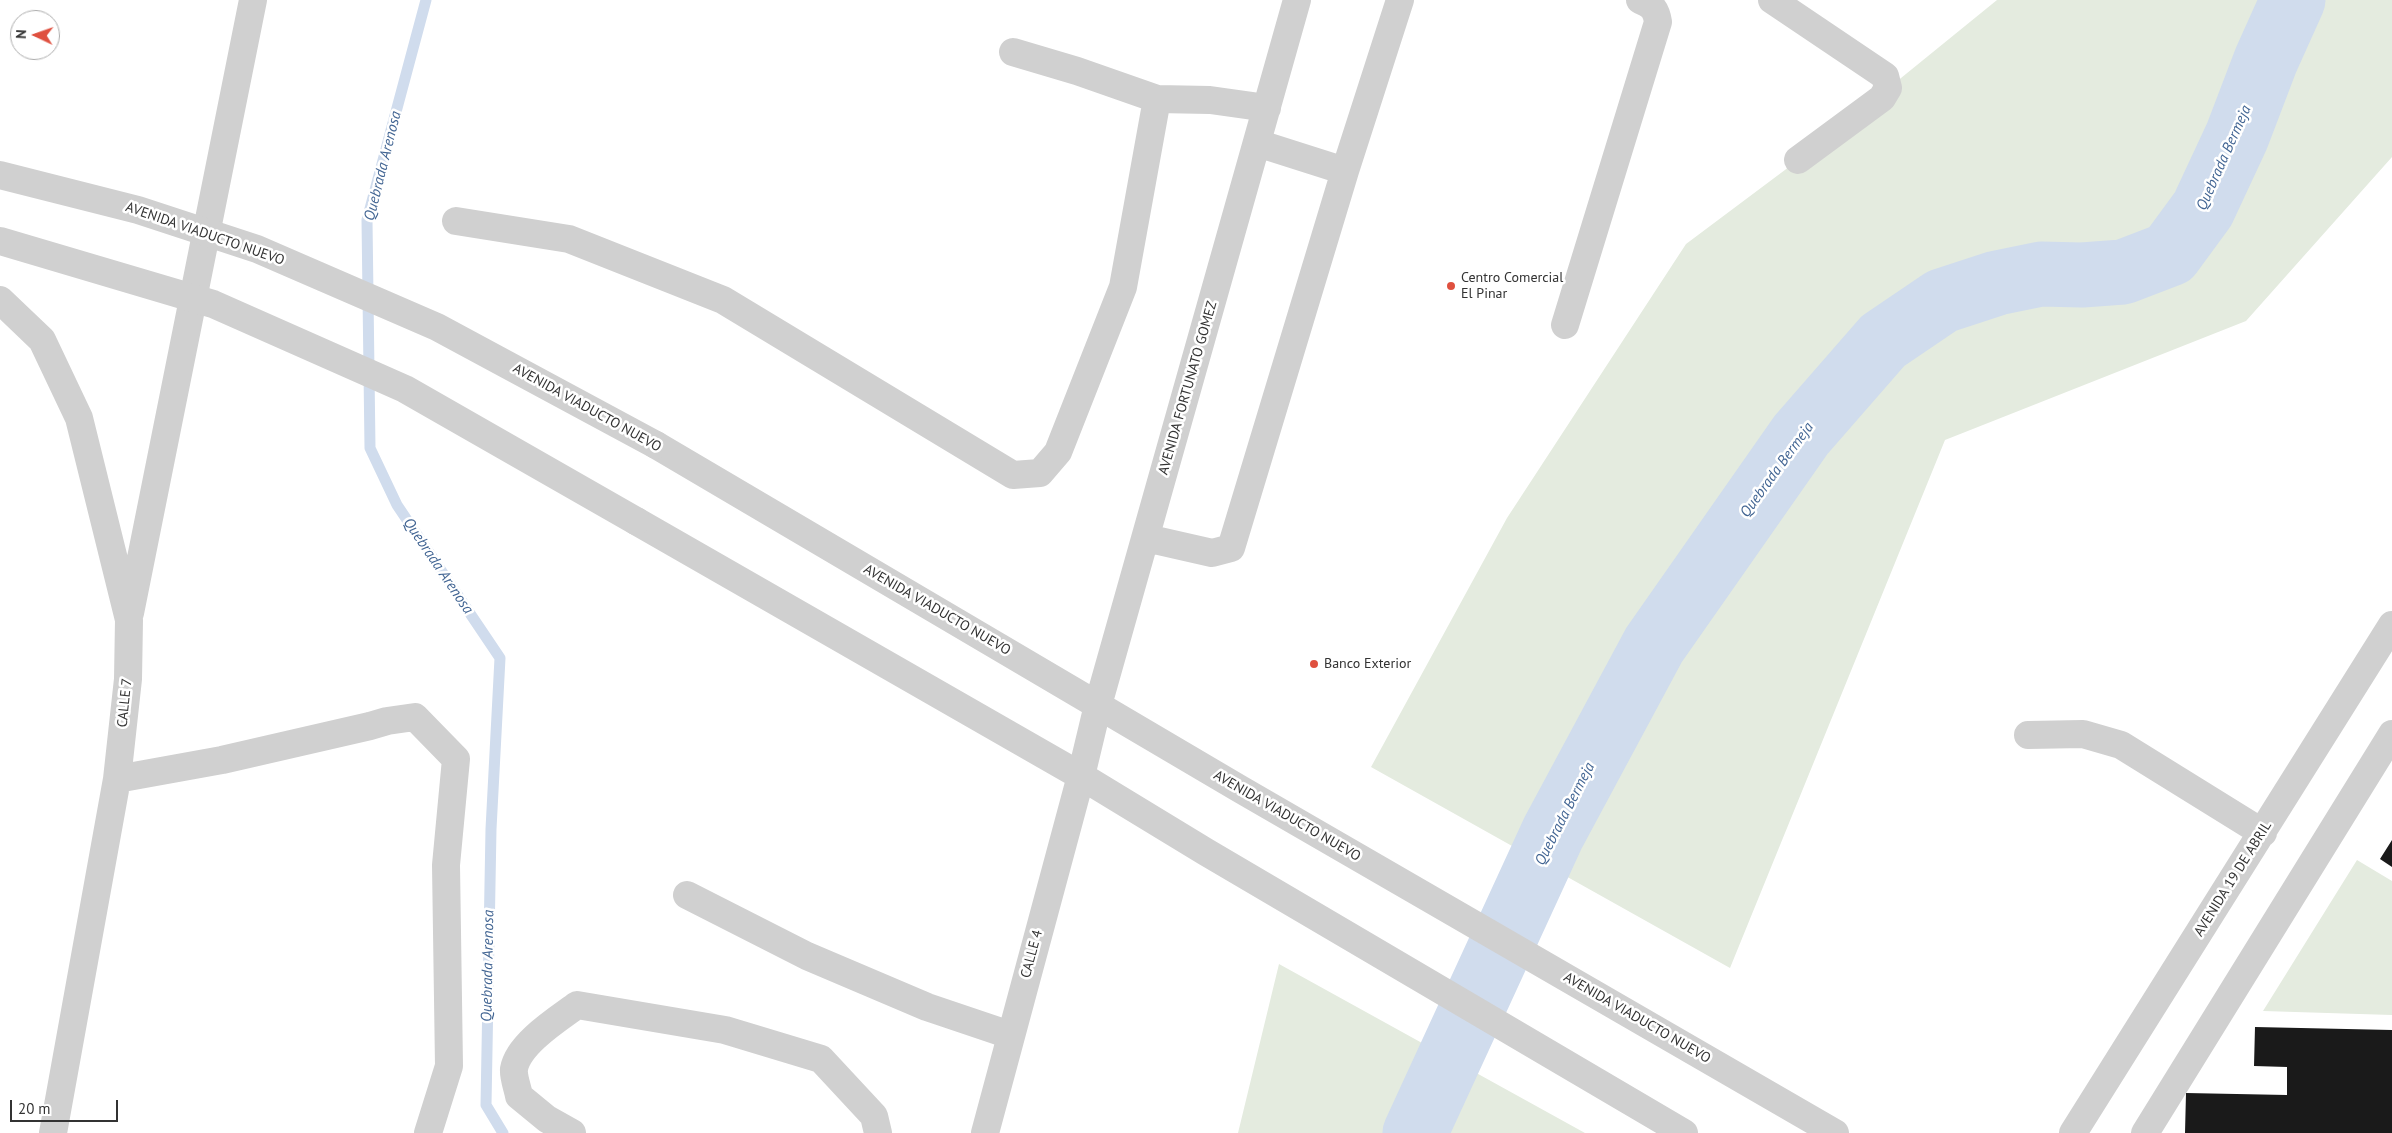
<!DOCTYPE html>
<style>
body{margin:0}
#map{position:relative;width:2392px;height:1133px;overflow:hidden;background:#fff;font-family:"PT Sans",sans-serif}
canvas{display:block}
.north{position:absolute;left:10px;top:10px;width:50px;height:50px;box-sizing:border-box;background:#fff;border:1px solid #adadad;border-radius:50%;rotate:273deg;font-size:14px;font-weight:700;line-height:20px;text-align:center;color:#333}
.north::after{content:'';display:block;margin:auto;width:18px;height:22px;background:#df503f;clip-path:polygon(50% 0,100% 100%,50% 72%,0 100%)}
.scale{position:absolute;left:10px;top:1100px;width:108px;height:22px;box-sizing:border-box;border:2px solid #333;border-top:0;padding-left:6px;font-size:15px;line-height:18px;white-space:nowrap;color:#333;-webkit-text-stroke:4px #fff;paint-order:stroke}
</style>
<div id="map">
<canvas width="2392" height="1133"></canvas>
<div class="north">N</div>
<div class="scale">20 m</div>
</div>
<script>
const ctx = document.querySelector('canvas').getContext('2d');
ctx.lineJoin = 'round';
function paint(path, color) { ctx.fillStyle = color; ctx.fill(path, 'evenodd'); }
function trace(path, color, width, dash) { ctx.strokeStyle = color; ctx.lineWidth = width; ctx.lineCap = dash ? 'butt' : 'round'; ctx.setLineDash(dash || []); ctx.stroke(path); }
function write(font, color, halo, rows, align = 'center') {
  ctx.font = font + ' "PT Sans",sans-serif'; ctx.lineWidth = 5; ctx.setLineDash([]); ctx.textBaseline = 'middle'; ctx.strokeStyle = halo; ctx.fillStyle = color; for (const [text, x, y, turn = 0] of rows) {
    ctx.save(); ctx.translate(x, y); ctx.rotate((+turn || 0) * Math.PI / 180); ctx.textAlign = isNaN(turn) ? turn : align; if (halo) ctx.strokeText(text, 0, 0); ctx.fillText(text, 0, 0); ctx.restore();
  }
}
paint(new Path2D(`
 M 1997,0 L 2392,0 L 2392,157 L 2246,321 L 1945,440 L 1730,968 L 1371,767 L 1507,518 L 1686,244 L 1821,143 Z
 M 2357,860 L 2392,881 L 2392,1015 L 2263,1011 Z
 M 1279,964 L 1585,1133 L 1238,1133 Z`), '#e4ebdf');
trace(new Path2D(`
 M 426,0 L 367,220 L 370,448 L 397,505 L 500,658 L 491,829 L 486,1105 L 503,1133`), '#d0dced', 11);
trace(new Path2D(`
 M 1415,1133 L 1553,833 L 1654,645 L 1801,435 L 1883,341 L 1942,301 L 1997,283 L 2041,274 L 2082,275 L 2123,272 L 2170,254 L 2203,209 L 2237,136 L 2266,60 L 2293,0`), '#d0dced', 65);
paint(new Path2D(`
 M 2392,840 L 2392,867 L 2380,859 Z
 M 2255,1027 L 2392,1030 L 2392,1133 L 2185,1133 L 2186,1093 L 2287,1095 L 2287,1067 L 2254,1066 Z`), '#1a1a1a');
trace(new Path2D(`
 M 1772,0 L 1885,76 L 1888,88 L 1882,98 L 1798,160
 M 1013,52 L 1077,71 L 1157,99 L 1210,100 L 1267,108
 M 1257,143 L 1345,171
 M 456,221 L 569,239 L 723,300 L 1013,475 L 1040,473 L 1058,452 L 1123,287 L 1157,99
 M 0,300 L 42,340 L 79,418 L 129,620 L 128,679 L 117,779 L 53,1133
 M 1565,325 L 1658,22 C 1656,9 1652,5 1640,0
 M 656,445 L 1240,789 L 1835,1133
 M 636,521 L 1081,776 L 1206,852 L 1684,1133
 M 1146,538 L 1212,553 L 1231,548 L 1345,171 L 1400,0
 M 130,613 L 253,0
 M 2028,735 L 2083,734 L 2121,745 L 2263,833
 M 117,779 L 222,760 L 370,726 L 387,721 L 415,717 L 456,759 L 446,865 L 449,1066 L 428,1133
 M 687,895 L 807,956 L 927,1007 L 1010,1035
 M 572,1133 L 547,1119 L 519,1096 C 518,1089 513,1077 514,1069 C 518,1044 558,1019 577,1005 L 725,1030 L 821,1059 L 874,1116 L 878,1133
 M 985,1133 L 1081,776 L 1098,705 L 1297,0
 M 2073,1133 L 2392,625
 M 2145,1133 L 2392,734`), '#d0d0d0', 28);
trace(new Path2D(`
 M 0,175 L 138,210 L 257,249 L 437,327 L 656,445
 M 0,241 L 213,304 L 405,389 L 636,521`), '#d0d0d0', 28);
for (const [x, y, r, color] of [
 [1451,286,5,"#df503f"],
 [1314,664,5,"#df503f"]
]) { const dot = new Path2D(); dot.arc(x, y, r, 0, 2 * Math.PI); ctx.fillStyle = color; ctx.fill(dot); trace(dot, '#fff', 2); }
write('14px', '#333', '#fff', [
 ["AVENIDA VIADUCTO NUEVO",205,234,19],
 ["AVENIDA FORTUNATO GOMEZ",1188,388,-74],
 ["AVENIDA VIADUCTO NUEVO",587,408,29],
 ["AVENIDA VIADUCTO NUEVO",937,610,30],
 ["CALLE 7",125,703,-84],
 ["AVENIDA VIADUCTO NUEVO",1287,816,30],
 ["AVENIDA 19 DE ABRIL",2233,879,-58],
 ["CALLE 4",1032,954,-75],
 ["AVENIDA VIADUCTO NUEVO",1637,1018,30]
]);
write('14px', '#333', '#fff', [
 ["Centro Comercial",1461,278],
 ["El Pinar",1461,294],
 ["Banco Exterior",1324,664]
], 'left');
write('italic 15px', '#426593', '#fff', [
 ["Quebrada Bermeja",2224,158,-66],
 ["Quebrada Arenosa",383,166,-76],
 ["Quebrada Bermeja",1777,470,-54],
 ["Quebrada Arenosa",438,566,56],
 ["Quebrada Bermeja",1565,814,-63],
 ["Quebrada Arenosa",488,966,-89]
]);
</script>
